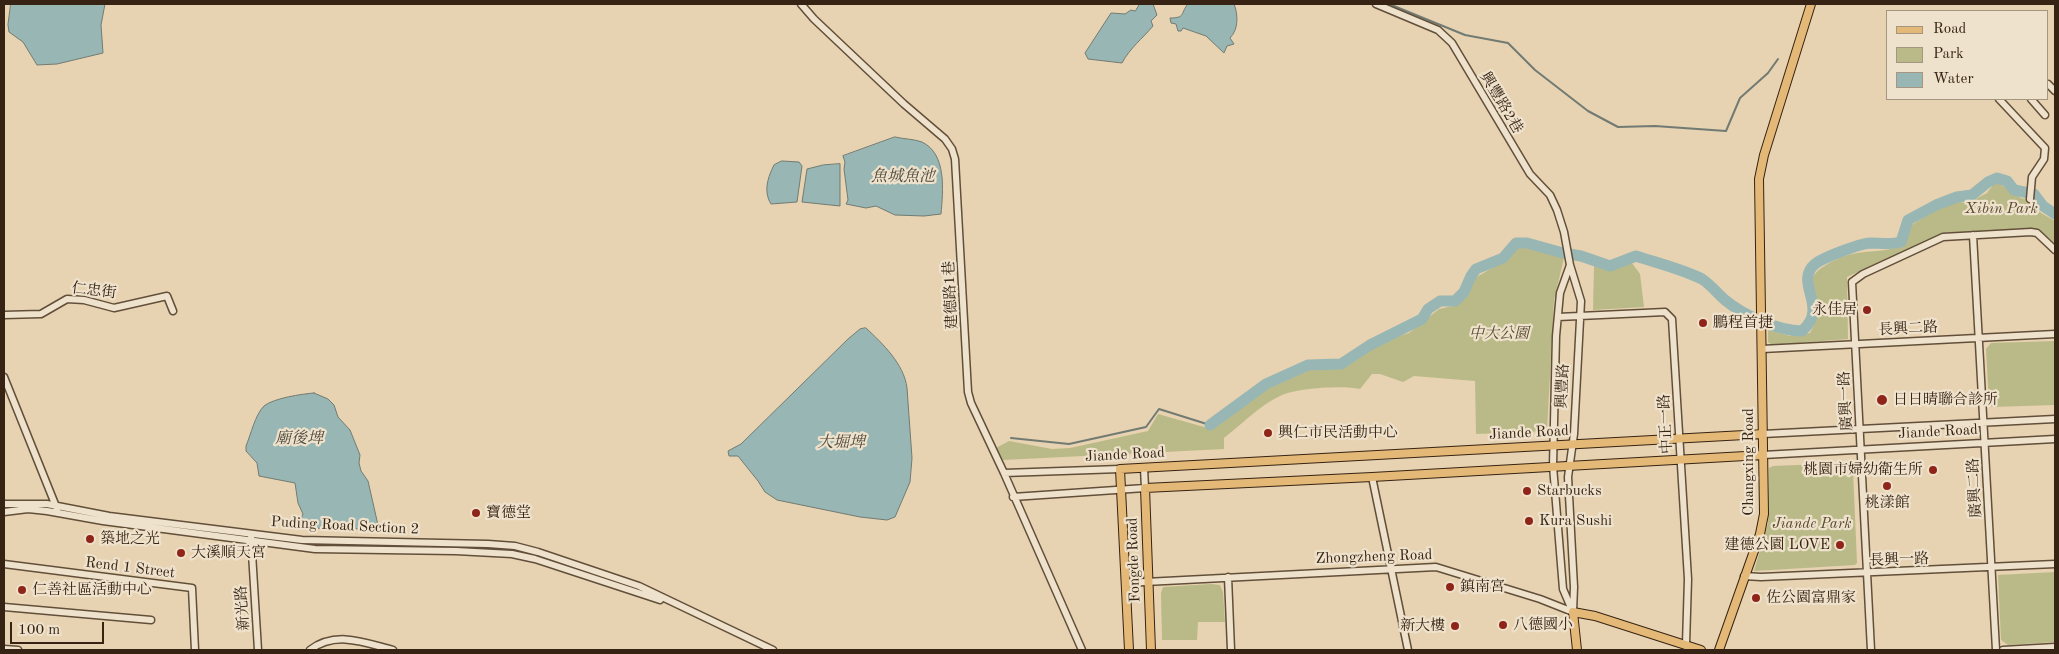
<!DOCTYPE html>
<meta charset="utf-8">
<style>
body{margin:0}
#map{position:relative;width:2059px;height:654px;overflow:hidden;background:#e7d2b1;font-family:"Old Standard TT",serif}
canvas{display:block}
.frame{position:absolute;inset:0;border:5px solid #362313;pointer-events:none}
.legend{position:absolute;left:1886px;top:10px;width:162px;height:90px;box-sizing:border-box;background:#efe2cc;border:1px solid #a59682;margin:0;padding:6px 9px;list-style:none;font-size:15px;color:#362313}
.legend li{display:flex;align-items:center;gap:10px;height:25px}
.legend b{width:25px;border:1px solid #a59682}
.scale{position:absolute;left:10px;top:622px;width:94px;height:22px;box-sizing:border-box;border:2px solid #362313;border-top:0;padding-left:6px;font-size:15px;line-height:18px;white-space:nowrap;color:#362313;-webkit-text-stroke:4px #efe2cc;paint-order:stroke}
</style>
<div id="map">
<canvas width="2059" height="654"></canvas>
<div class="frame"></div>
<ul class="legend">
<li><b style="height:6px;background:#e4b978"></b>Road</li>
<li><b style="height:14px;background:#baba88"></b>Park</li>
<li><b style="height:14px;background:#98b6b3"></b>Water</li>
</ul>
<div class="scale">100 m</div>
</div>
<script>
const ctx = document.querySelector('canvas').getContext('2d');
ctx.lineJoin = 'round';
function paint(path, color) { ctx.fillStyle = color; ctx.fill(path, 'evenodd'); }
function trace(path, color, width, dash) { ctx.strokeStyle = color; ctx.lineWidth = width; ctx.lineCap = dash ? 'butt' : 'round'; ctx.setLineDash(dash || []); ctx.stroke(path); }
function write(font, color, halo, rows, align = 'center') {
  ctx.font = font + ' "Old Standard TT","Noto Serif TC",serif'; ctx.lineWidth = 4.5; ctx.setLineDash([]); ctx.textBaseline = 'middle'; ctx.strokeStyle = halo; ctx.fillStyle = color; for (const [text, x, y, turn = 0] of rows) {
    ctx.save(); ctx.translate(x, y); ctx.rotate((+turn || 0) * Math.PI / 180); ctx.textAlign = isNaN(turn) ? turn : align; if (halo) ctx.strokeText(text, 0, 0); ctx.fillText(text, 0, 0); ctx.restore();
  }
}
paint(new Path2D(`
 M 1995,182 L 1999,183 L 2021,198 L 2032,201 L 2041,213 L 2055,221 L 2055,243 L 2037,229 L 1943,233 L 1847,277 L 1848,339 L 1772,345 L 1768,342 L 1768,330 L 1790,336 L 1810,333 C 1816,322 1820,312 1816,300 C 1814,294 1811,291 1811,285 C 1811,275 1818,270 1826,265 C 1855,247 1871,255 1900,247 L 1905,241 L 1907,231 L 1913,224 L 1950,201 L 1968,203 L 1987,193 Z
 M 1519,245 L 1564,258 L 1554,300 L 1547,431 L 1476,434 L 1475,381 L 1414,376 L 1403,382 L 1380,374 L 1372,374 L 1360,389 C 1343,385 1295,388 1280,396 C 1259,406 1242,424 1224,438 L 1224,449 L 1003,460 L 996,448 L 1009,441 L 1052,449 L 1070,448 L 1148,431 L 1158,414 L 1211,429 L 1268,389 L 1309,370 L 1339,368 L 1390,339 L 1409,333 L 1439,309 L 1453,306 L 1468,291 L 1475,278 L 1509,258 Z
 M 1632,263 L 1640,274 L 1644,307 L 1593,310 L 1594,266 L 1609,271 Z
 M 2055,341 L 2055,405 L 1992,407 L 1989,404 L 1986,349 L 1991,343 Z
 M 1845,463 L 1852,465 L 1853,470 L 1857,563 L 1855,565 L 1754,571 L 1768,523 L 1769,468 L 1773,466 Z
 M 2055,572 L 2055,642 L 2008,645 L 2001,640 L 1998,575 Z
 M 1211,584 L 1220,585 L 1223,592 L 1225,622 L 1198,622 L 1197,640 L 1162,640 L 1161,593 L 1163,587 Z`), '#baba88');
const water = new Path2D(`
 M 11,4 L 105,4 L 101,25 L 103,53 L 57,64 L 37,65 L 23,42 L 9,32 L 8,25 Z
 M 1140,4 L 1153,4 L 1157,15 L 1151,21 L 1153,26 C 1142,39 1130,48 1122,63 L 1088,59 L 1085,53 L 1111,13 L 1125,14 L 1131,10 L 1135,11 Z
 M 1188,4 L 1234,4 C 1238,14 1239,29 1230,38 L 1234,44 L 1227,46 L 1224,53 L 1206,36 L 1183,28 L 1181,31 L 1178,31 L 1176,24 L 1171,23 L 1170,18 C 1186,18 1180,13 1188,4 Z
 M 895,137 C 903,139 914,139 922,142 C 947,154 943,191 941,214 L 924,216 L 895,215 L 876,206 L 866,208 L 846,204 L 848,200 L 844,169 L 845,162 L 843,156 Z
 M 782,161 L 799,162 L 802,166 L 797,202 L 771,204 C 763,191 768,177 774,165 Z
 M 840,164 L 840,206 L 802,202 L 807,169 L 823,165 Z
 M 866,328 C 883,344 904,364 907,388 L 912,458 L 910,482 L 895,517 L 887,520 L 860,517 L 777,500 L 765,492 L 758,481 L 738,456 L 729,456 L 728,451 L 741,444 L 848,339 L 860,329 Z
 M 314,393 L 328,399 L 334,405 L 338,417 L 350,430 L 360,455 L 359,463 L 361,471 L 368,481 L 378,525 C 361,532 317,529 298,526 L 303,514 L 298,503 L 295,483 L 259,476 L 257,463 L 246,451 L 246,446 C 251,434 255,415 264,406 C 274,398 302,394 314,393 Z`);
paint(water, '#98b6b3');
trace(water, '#717b73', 1);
trace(new Path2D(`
 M 1389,4 L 1465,35 L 1508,43 L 1535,70 L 1588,111 L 1618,127 L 1655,126 L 1726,131 L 1740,98 L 1768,73 L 1778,59
 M 1011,438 L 1069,444 L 1146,427 L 1159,409 L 1210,425`), '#717b73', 2);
trace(new Path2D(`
 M 1210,425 L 1266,384 L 1308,365 L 1341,364 L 1370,345 L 1422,319 L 1428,309 L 1440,301 L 1455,301 L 1464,292 L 1471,276 L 1476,269 L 1503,258 L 1516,243 L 1527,243 L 1563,253 L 1581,256 L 1610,266 L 1636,256 C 1657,263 1682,269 1702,279 C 1711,285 1717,293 1725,300 C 1743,315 1778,331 1802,331 C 1830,307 1793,283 1815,264 C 1824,257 1859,244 1870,243 C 1881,243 1890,245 1901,242 L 1908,220 L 1936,205 L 1957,197 L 1972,195 L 1988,182 L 1997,178 L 2007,181 L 2014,190 L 2034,194 L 2043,206 L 2055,214`), '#98b6b3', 11);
const minor = new Path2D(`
 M 801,4 L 814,19 L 904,104 L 945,139 L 952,149 L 955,159 L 968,392 L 971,403 L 1004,473 L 1082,650
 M 1376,4 L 1438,30 L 1452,43 L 1530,174 L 1550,195 L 1557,210 L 1564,232 L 1570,265 L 1581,301 L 1574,434 L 1568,477 L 1574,587 L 1573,612
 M 2048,84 L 2055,91
 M 1999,99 L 2045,148 L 2044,159 L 2032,177 L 2030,199
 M 2031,99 L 2045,115
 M 1973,235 L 1996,650
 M 1570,265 L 1560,293 L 1556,336 L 1553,466 L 1563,589 L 1572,610
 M 4,315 L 41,314 L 67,299 L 84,300 L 114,308 L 167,296 L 173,311
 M 1558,317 L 1665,312 L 1672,319 L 1688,579 L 1686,644
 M 1762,349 L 2055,334
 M 4,377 L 57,509
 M 1763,434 L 2055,419
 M 1763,455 L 2055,439
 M 1004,473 L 1120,469
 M 1372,477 L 1408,650
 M 1013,497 L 1145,488 L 1144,468
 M 4,504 L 47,504 L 109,516 L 302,540 L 488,544 L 515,546 L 538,552 L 639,586 L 773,650
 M 4,512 L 28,509 L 47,511 L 103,521 L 315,549 L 456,551 L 512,554 L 535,559 L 660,600
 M 251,537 L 258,650
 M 4,564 L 192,588 L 195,650
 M 1744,576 L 1761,577 L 2055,564
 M 1228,577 L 1231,650
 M 1126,583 L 1436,567 L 1540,599 L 1573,612
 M 4,607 L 151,620
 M 4,649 L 18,650
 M 310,650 C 336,630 366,643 393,650
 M 1871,650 L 1852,282 L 1863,274 L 1943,237 L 2031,232 L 2037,233 L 2055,250
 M 2003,650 L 2055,647`);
const major = new Path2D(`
 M 1129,650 L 1120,469 L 1763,434
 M 1151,650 L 1145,488 L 1372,477 L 1763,455
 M 1577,650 L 1573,612 L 1595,616 L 1701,650
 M 1719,650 L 1760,534 L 1764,514 L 1759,179 L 1764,155 L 1811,4`);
trace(minor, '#624f3a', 9);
trace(major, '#362313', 10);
trace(minor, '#efe2cc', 6);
trace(major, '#e4b978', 8);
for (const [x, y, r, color] of [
 [1867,310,5,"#8f2418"],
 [1703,323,5,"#8f2418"],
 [1882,400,6,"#8f2418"],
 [1268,433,5,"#8f2418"],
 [1933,470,5,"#8f2418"],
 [1887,486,5,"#8f2418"],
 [1527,491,5,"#8f2418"],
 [476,513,5,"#8f2418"],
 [1529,521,5,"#8f2418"],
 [90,539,5,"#8f2418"],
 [1840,545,5,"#8f2418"],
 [181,553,5,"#8f2418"],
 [1450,587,5,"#8f2418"],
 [22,590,5,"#8f2418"],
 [1756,598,5,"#8f2418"],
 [1503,625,5,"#8f2418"],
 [1455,626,5,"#8f2418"]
]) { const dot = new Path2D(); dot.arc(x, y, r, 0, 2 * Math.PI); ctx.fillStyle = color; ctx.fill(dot); trace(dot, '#efe2cc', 2); }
write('15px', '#362313', '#efe2cc', [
 ["興豐路2巷",1501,103,59],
 ["仁忠街",94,291,7],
 ["建德路1巷",951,295,-93],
 ["長興二路",1908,329,-3],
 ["興豐路",1563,386,-87],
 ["廣興一路",1846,401,-93],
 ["中正一路",1666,424,-93],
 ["Jiande Road",1938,432,-3],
 ["Jiande Road",1529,433,-3],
 ["Jiande Road",1125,455,-3],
 ["Changxing Road",1749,462,-90],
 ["廣興二路",1975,488,-93],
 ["Puding Road Section 2",345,526,3],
 ["Zhongzheng Road",1374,557,-2],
 ["Fongde Road",1134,560,-92],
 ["長興一路",1899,560,-2],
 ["Rend 1 Street",130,568,7],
 ["新光路",243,608,-94]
]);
write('italic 15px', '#574930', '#efe2cc', [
 ["Xibin Park",2001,209],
 ["中大公園",1499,334],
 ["Jiande Park",1812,524]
]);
write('15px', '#362313', '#efe2cc', [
 ["永佳居",1857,310,"right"],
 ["鵬程首捷",1713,323],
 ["日日晴聯合診所",1893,400],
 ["興仁市民活動中心",1278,433],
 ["桃園市婦幼衛生所",1923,470,"right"],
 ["Starbucks",1537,491],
 ["桃漾館",1887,503,"center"],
 ["寶德堂",486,513],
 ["Kura Sushi",1539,521],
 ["築地之光",100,539],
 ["建德公園 LOVE",1830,545,"right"],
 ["大溪順天宮",191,553],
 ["鎮南宮",1460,587],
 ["仁善社區活動中心",32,590],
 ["佐公園富鼎家",1766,598],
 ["八德國小",1513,625],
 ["新大樓",1445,626,"right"]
], 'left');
write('italic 16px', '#4e483b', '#efe2cc', [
 ["魚城魚池",903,177],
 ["廟後埤",299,439],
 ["大堀埤",841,443]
]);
</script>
